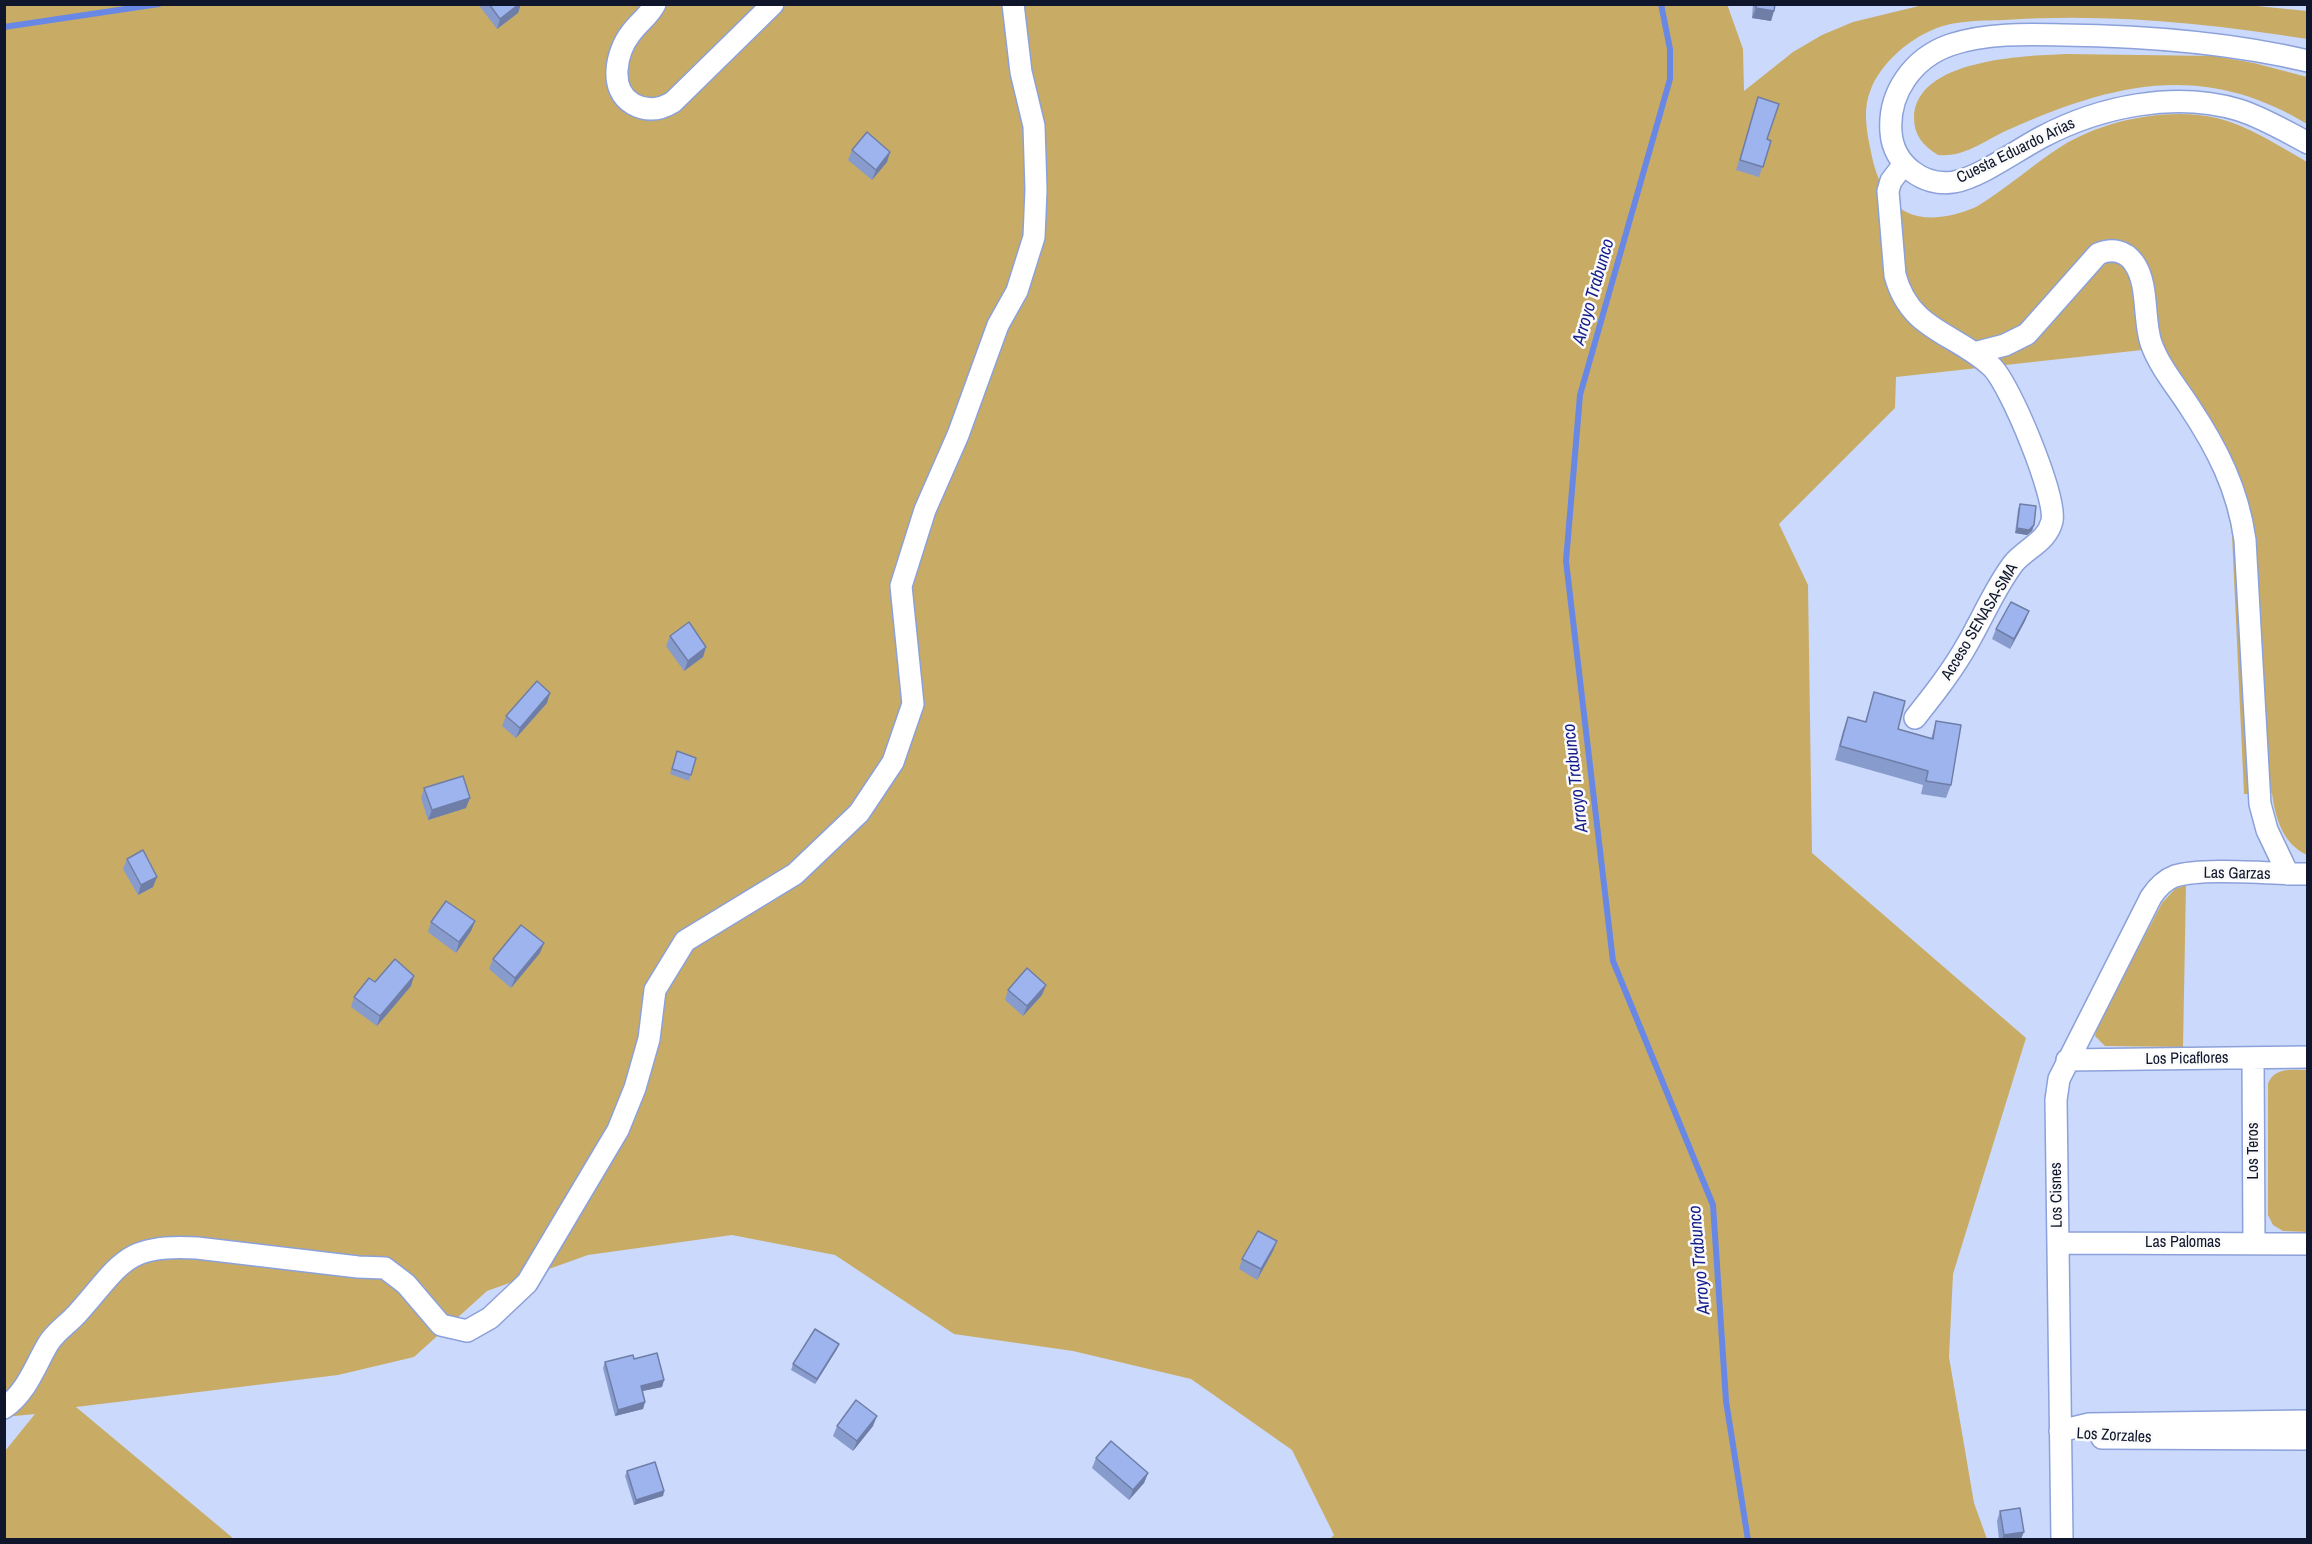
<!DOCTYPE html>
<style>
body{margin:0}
#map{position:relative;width:2312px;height:1544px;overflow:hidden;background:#cbd9fc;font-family:"Archivo Narrow",sans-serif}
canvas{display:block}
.frame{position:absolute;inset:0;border:6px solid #0f162b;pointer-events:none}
</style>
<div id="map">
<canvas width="2312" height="1544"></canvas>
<div class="frame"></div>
</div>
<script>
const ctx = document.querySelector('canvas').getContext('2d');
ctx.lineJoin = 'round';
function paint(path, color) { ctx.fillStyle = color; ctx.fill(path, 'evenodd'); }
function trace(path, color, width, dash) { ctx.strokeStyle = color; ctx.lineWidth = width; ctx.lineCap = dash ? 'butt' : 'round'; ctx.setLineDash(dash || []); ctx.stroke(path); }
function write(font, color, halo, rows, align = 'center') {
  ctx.font = font + ' "Archivo Narrow",sans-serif'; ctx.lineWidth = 5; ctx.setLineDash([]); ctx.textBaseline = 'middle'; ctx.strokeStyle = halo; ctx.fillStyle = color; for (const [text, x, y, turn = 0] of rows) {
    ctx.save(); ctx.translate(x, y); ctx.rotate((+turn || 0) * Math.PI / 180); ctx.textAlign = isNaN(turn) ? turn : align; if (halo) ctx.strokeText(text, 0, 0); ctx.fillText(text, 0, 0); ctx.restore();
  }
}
paint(new Path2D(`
 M 1727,4 L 1743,49 L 1744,91 L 1793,52 L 1822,35 L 1853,22 L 1923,5 L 2237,4 L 2307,11 L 2307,39 C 2206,23 2107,13 2004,20 C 1978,21 1951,20 1928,32 C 1906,42 1880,65 1871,89 C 1863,107 1866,128 1870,147 C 1881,210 1913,233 1976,207 C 2006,189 2032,165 2062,146 C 2104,120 2168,107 2217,118 C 2249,126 2279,146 2307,162 L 2307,855 C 2283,844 2275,818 2272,793 L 2244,794 L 2232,535 C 2222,464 2179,409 2142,350 L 1896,377 L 1895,408 L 1779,524 L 1808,585 L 1812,853 L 2026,1038 L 1953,1274 L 1949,1357 L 1974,1503 L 1987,1539 L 1330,1539 L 1334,1535 L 1292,1450 L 1191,1379 L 1073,1351 L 954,1334 L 835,1255 L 732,1235 L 588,1255 L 487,1291 L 414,1357 L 338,1375 L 76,1407 L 234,1539 L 5,1540 L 5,1451 L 35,1414 L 5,1417 L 5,5 Z
 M 2065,54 L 2215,56 L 2254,63 L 2307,77 L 2307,124 C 2203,61 2114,83 2010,129 C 1986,139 1965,158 1938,155 C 1923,146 1914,135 1914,118 C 1915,59 2024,56 2065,54 Z
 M 2186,885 L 2183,1047 L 2105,1046 L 2095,1036 L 2097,1027 L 2162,903 L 2175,889 Z
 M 2307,1070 L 2307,1232 L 2283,1231 L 2273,1225 L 2268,1215 L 2268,1084 C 2274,1067 2292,1070 2307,1070 Z`), '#c8ac65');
trace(new Path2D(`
 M 1661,4 L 1670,49 L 1670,79 L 1580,395 L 1566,561 L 1613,961 L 1713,1205 L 1726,1401 L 1748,1540
 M 4,27 L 159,4`), '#6988e6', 6);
const minor = new Path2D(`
 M 655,4 C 649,16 638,23 631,33 C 616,52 608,90 633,104 C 647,112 660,110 673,102 L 773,4
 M 2308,61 C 2227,42 2146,36 2063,35 C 2026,34 1985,33 1950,45 C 1913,58 1888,93 1891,132 C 1893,164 1923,187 1954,182 C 1981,177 2017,150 2042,137 C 2101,106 2175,91 2239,110 C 2264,118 2285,131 2308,143
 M 1904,164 L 1891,181 L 1888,191 L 1895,275 C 1910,331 1954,332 1991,366 C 2010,383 2057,498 2052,521 C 2047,542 2026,548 2013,564 C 1995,588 1983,617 1968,643 C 1953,670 1934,694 1915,718
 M 1974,353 L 2005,345 L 2027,334 L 2098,254 C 2112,248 2125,250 2134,263 C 2149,284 2143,319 2151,343 C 2159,366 2176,386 2189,406 C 2217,448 2238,489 2245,540 L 2260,804 L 2267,830 L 2288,874
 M 2253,1058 L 2254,1243
 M 2067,1060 L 2308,1057
 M 2058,1243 L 2308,1244
 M 4,1408 C 27,1392 35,1366 48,1344 C 55,1332 68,1324 77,1314 C 121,1265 124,1243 197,1248 L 358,1267 L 385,1268 L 406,1284 L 441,1325 L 467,1331 L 490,1318 L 527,1283 L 618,1130 L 635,1088 L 649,1039 L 655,990 L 685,941 L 795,874 L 859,813 L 893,762 L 913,704 L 901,586 L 925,510 L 958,435 L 998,325 L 1017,291 L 1034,237 L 1036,190 L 1034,126 L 1021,72 L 1013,4
 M 2060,1431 L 2089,1424 L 2308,1421
 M 2102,1438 L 2308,1439
 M 2062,1540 L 2056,1100 L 2059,1079 L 2151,897 C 2157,888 2164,880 2175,876 C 2203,867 2275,874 2308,874`);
trace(minor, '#8ca1d9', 24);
trace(minor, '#fff', 21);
paint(new Path2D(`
 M 478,4 L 521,4 L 518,13 L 497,29 Z
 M 1753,4 L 1775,4 L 1771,21 L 1752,18 Z
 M 1758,97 L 1767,139 L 1771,141 L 1759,177 L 1736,170 Z
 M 852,150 L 890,152 L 887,162 L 872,180 L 848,160 Z
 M 2020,504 L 2034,525 L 2032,531 L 2027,535 L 2015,533 L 2018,509 Z
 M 2029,611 L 2025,621 L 2010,649 L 1992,639 L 1996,629 Z
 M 670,636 L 706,647 L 703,657 L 684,671 L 666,646 Z
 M 1874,692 L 1898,729 L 1931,739 L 1936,721 L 1951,785 L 1946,798 L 1921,794 L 1923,785 L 1835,760 L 1843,731 L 1848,717 L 1865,722 Z
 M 550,693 L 547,703 L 516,738 L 502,726 L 506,716 Z
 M 677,751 L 696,758 L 689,781 L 670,774 Z
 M 424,788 L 466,808 L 428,820 L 421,798 Z
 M 127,859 L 153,887 L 138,895 L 123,869 Z
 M 475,921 L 471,931 L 456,953 L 428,932 L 431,922 Z
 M 540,953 L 511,988 L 489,969 L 493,959 Z
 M 375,982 L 411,986 L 377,1026 L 351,1007 L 354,997 Z
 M 1046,985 L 1042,995 L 1023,1016 L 1005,1000 L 1008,990 Z
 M 1277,1241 L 1273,1251 L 1257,1280 L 1239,1269 L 1242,1259 Z
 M 837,1349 L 815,1384 L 791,1370 L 793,1364 Z
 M 634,1359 L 664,1380 L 662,1387 L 642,1391 L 645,1402 L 643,1409 L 615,1416 L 603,1368 L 605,1362 Z
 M 837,1426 L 873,1426 L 853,1451 L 833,1436 Z
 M 1096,1458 L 1148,1473 L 1144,1483 L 1129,1500 L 1092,1468 Z
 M 627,1471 L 664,1491 L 663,1496 L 634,1505 L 625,1476 Z
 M 2000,1511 L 2021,1539 L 1999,1539 L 1997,1521 Z`), '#889bcd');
paint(new Path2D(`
 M 519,4 L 521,4 L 518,13 L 497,29 L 500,19 Z
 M 1756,8 L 1774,11 L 1771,21 L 1752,18 Z
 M 890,152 L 887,162 L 872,180 L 876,170 Z
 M 2034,525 L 2032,531 L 2027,535 L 2015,533 L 2017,528 Z
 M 2029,611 L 2025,621 L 2010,649 L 2014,639 Z
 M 706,647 L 703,657 L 684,671 L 688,661 Z
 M 550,693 L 547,703 L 516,738 L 520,728 Z
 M 470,798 L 466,808 L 428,820 L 432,810 Z
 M 157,877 L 153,887 L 138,895 L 141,885 Z
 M 475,921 L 471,931 L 456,953 L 459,942 Z
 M 544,943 L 540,953 L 511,988 L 515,978 Z
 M 414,976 L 411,986 L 377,1026 L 380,1016 Z
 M 1046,985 L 1042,995 L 1023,1016 L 1027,1006 Z
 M 1277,1241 L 1273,1251 L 1257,1280 L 1261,1269 Z
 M 839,1344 L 837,1349 L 815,1384 L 817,1379 Z
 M 664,1380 L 662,1387 L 638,1392 L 641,1386 Z
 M 645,1402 L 643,1409 L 615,1416 L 618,1410 Z
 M 877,1416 L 873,1426 L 853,1451 L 857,1441 Z
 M 1148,1473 L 1144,1483 L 1129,1500 L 1133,1490 Z
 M 664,1491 L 663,1496 L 634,1505 L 636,1500 Z
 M 2024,1532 L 2021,1539 L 2002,1539 L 2004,1535 Z`), '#6f7ea7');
const building = new Path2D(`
 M 489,4 L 519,4 L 500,19 Z
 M 1756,4 L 1775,4 L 1774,11 L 1756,8 Z
 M 1758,97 L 1779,104 L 1767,139 L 1771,141 L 1763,167 L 1740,160 Z
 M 867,132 L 890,152 L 876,170 L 852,150 Z
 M 2020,504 L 2036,506 L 2034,525 L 2029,530 L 2017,528 Z
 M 2011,602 L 2029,611 L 2014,639 L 1996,629 Z
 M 689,622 L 706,647 L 688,661 L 670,636 Z
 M 537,681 L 550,693 L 520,728 L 506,716 Z
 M 1874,692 L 1905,701 L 1898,729 L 1933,739 L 1936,721 L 1961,725 L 1951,785 L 1926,781 L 1928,771 L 1840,746 L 1848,717 L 1866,722 Z
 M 677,751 L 696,758 L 691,775 L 672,769 Z
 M 463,776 L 470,798 L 432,810 L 424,788 Z
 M 143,850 L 157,877 L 141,885 L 127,859 Z
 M 446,901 L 475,921 L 459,942 L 431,922 Z
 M 521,925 L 544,943 L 515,978 L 493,959 Z
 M 395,959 L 414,976 L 380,1016 L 354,997 L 369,978 L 375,982 Z
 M 1027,968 L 1046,985 L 1027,1006 L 1008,990 Z
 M 1258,1231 L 1277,1241 L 1261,1269 L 1242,1259 Z
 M 815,1329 L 839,1344 L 817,1379 L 793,1364 Z
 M 657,1353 L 664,1380 L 641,1386 L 645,1402 L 618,1410 L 605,1362 L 633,1355 L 634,1359 Z
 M 856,1400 L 877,1416 L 857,1441 L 837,1426 Z
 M 1111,1441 L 1148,1473 L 1133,1490 L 1096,1458 Z
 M 655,1462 L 664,1491 L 636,1500 L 627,1471 Z
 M 2020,1508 L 2024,1532 L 2004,1535 L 2000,1511 Z`);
paint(building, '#9eb4ee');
trace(building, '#6f7ea7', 1.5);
write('16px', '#0f162b', '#fafafa', [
 ["Cuesta Eduardo Arias",2016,151,-26],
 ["Acceso SENASA-SMA",1980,622,-59],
 ["Las Garzas",2237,874,1],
 ["Los Picaflores",2187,1059,-1],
 ["Los Teros",2254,1151,-90],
 ["Los Cisnes",2057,1195,-91],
 ["Las Palomas",2183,1243],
 ["Los Zorzales",2114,1436,3]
]);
write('italic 18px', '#131c8a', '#fafafa', [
 ["Arroyo Trabunco",1594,292,-74],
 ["Arroyo Trabunco",1576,778,-97],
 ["Arroyo Trabunco",1700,1260,-95]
]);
</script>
